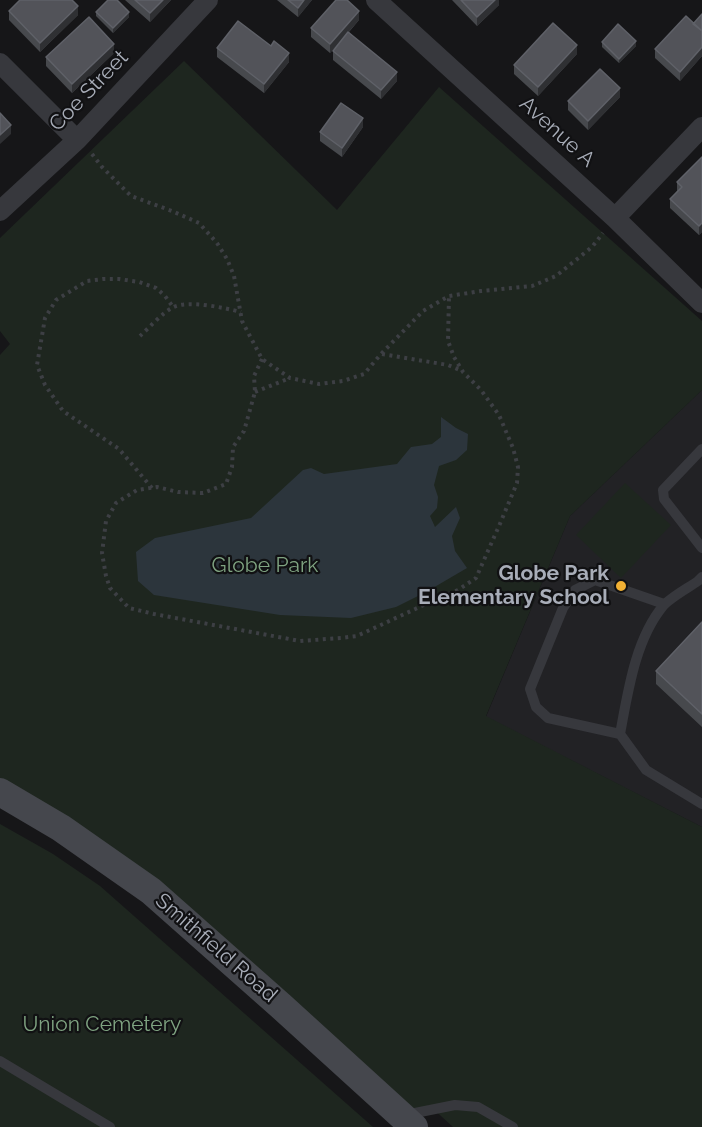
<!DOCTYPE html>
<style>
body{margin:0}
canvas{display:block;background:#161618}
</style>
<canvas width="702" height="1127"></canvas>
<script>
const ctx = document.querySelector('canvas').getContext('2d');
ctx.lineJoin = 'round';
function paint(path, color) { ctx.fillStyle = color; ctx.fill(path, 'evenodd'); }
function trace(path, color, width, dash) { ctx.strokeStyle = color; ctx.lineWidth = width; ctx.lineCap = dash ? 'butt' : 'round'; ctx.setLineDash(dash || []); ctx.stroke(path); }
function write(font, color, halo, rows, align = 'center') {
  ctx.font = font + ' Raleway,sans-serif'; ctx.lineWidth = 4.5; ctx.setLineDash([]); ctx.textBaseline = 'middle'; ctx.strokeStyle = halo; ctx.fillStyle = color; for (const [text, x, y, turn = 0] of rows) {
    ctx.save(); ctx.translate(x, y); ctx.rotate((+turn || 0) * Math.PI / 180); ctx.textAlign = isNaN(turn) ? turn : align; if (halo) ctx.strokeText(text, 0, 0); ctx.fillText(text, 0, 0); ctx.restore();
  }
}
paint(new Path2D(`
 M 702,390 L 702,827 L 486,717 L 570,516 Z`), '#222225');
paint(new Path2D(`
 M 184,61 L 337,210 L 439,87 L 702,321 L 702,390 L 570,516 L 486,716 L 702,827 L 702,1127 L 453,1127 L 429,1105 L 410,1123 L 157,901 L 0,799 L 0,355 L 10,344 L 0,331 L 0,238 Z
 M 625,483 L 671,525 L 621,578 L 576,535 Z
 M 0,824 L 53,854 L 100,886 L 373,1127 L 0,1127 Z`), '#1e261f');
paint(new Path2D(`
 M 441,417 L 456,428 L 468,434 L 467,450 L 456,460 L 439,466 L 434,485 L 438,497 L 437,508 L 430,516 L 435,527 L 456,507 L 460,518 L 452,536 L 455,551 L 467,568 L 426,592 L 396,607 L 351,618 L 280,615 L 154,595 L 138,581 L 136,552 L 155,538 L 251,518 L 303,470 L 311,468 L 324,474 L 397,464 L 411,447 L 432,444 L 441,437 Z`), '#2c353c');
trace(new Path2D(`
 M 92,154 L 102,167 L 131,196 L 172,211 L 199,223 L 217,243 L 227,259 L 234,276 L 242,321 L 262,359 L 290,378 L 319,384 L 343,381 L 364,374 L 381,354 L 423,311 L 449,296 L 481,291 L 532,286 L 556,276 L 592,247 L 603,233
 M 140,336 C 149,328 162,313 172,308 C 186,299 225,308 241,312
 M 382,354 L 448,365 L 462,371
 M 262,359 L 254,376 L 255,392 L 244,431 L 233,447 L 232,467 L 226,484 L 203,493 L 178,492 L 157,487 L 137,490 L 116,503 L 106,521 L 102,553 L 106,576 L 110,588 L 129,608 L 154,614 L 300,641 L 341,638 L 357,636 L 426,604 L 458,590 L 476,578 L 499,526 L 517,483 L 518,467 L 513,448 L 499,415 L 481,390 L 463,372 L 454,357 L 448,341 L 449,296
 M 255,392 L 290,378
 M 152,488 L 119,449 L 63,411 L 45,385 L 37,365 L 45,318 L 56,300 L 87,281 L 103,279 L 119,279 L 139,282 L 156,288 L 165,296 L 173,307`), '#3d3f44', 4, [3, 4.5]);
trace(new Path2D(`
 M 702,449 L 663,490 L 664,499 L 702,548
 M 702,577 L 698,581 C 688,588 671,597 663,606 C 635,640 628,692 620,734 L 646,770 L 702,804
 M 620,734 L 548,718 L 536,707 L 530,689 L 563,608 L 575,590 L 595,580 L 664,604
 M 0,1061 L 110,1127
 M 405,1115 L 455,1105 L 478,1107 L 513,1127`), '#37383d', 10);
trace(new Path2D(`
 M 376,0 L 615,218 L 702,303
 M 0,63 L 77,140
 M 0,211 L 77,140 L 208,0
 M 615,218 L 702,127`), '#37383d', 20);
trace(new Path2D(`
 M 0,792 L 61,828 L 151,891 L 281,1006 L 414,1127`), '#45474d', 28);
paint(new Path2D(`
 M 125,0 L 171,0 L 150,22 Z
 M 277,0 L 312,0 L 298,17 Z
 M 452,0 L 499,0 L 499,5 L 477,26 Z
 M 9,11 L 78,15 L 40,52 L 9,20 Z
 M 96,12 L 129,17 L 113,33 L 96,16 Z
 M 702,14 L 702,56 L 680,81 L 655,58 L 655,49 L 693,24 Z
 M 359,20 L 349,32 L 397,81 L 381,99 L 333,60 L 333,51 L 346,35 L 330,53 L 311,37 L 311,28 Z
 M 602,42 L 636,46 L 619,63 L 602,47 Z
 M 271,46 L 289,62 L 264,93 L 217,57 L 217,48 Z
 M 114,53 L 72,93 L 46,66 L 46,57 Z
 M 577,54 L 538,96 L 514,74 L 514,65 Z
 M 620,97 L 588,130 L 568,110 L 568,101 Z
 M 363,127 L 342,157 L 320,141 L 320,132 Z
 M 702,157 L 702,232 L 699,235 L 670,208 L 670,199 L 677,191 L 677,182 Z
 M 702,622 L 702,727 L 656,684 L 656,671 Z`), '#47494d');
paint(new Path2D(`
 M 163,0 L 171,0 L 150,22 L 150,13 Z
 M 304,0 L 312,0 L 298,17 L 298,8 Z
 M 495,0 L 499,0 L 499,5 L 477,26 L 477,17 Z
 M 78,6 L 78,15 L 40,52 L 40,43 Z
 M 359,11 L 359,20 L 330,53 L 330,44 Z
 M 129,12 L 129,17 L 113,33 L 113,28 Z
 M 636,41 L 636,46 L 619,63 L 619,59 Z
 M 114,44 L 114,53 L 72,93 L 72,84 Z
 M 577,45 L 577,54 L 538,96 L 538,87 Z
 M 702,47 L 702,56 L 680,81 L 680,72 Z
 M 289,53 L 289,62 L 264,93 L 264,84 Z
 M 397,72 L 397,81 L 381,99 L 381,90 Z
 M 620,88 L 620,97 L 588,130 L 588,121 Z
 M 363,118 L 363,127 L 342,157 L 342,148 Z
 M 11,125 L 11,134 L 0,144 L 0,135 Z
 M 702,223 L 702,232 L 699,235 L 699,226 Z`), '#2f3033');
const building = new Path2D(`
 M 20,0 L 72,0 L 78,6 L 40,43 L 9,11 Z
 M 108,0 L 117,0 L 129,12 L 113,28 L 96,12 Z
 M 135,0 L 163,0 L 150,13 Z
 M 288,0 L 304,0 L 298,8 Z
 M 336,0 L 347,0 L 359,11 L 330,44 L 311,28 Z
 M 461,0 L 495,0 L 477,17 Z
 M 702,14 L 702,31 L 693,24 Z
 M 686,16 L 702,31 L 702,47 L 680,72 L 655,49 Z
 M 89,17 L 114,44 L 72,84 L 46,57 Z
 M 238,21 L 271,46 L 274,41 L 289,53 L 264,84 L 217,48 Z
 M 553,23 L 577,45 L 538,87 L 514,65 Z
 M 618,24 L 636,41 L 619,59 L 602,42 Z
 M 348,32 L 397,72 L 381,90 L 333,51 Z
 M 600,69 L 620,88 L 588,121 L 568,101 Z
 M 341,103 L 363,118 L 342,148 L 320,132 Z
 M 0,113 L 11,125 L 0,135 Z
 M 702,157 L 702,223 L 699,226 L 670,199 L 682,187 L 677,182 Z
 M 702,622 L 702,714 L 656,671 Z`);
paint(building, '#525359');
trace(building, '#5f6168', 1.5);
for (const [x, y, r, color] of [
 [621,586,6,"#f2b134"]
]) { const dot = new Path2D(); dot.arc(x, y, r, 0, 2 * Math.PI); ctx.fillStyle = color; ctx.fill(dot); trace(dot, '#111113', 2); }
write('21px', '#a8adb8', '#111113', [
 ["Coe Street",89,91,-46],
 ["Avenue A",557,132,42],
 ["Smithfield Road",216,948,41]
]);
write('21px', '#7fa381', '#111113', [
 ["Globe Park",265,566],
 ["Union Cemetery",102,1025]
]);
write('bold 21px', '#a8adb8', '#111113', [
 ["Globe Park",609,574],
 ["Elementary School",609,598]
], 'right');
</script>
